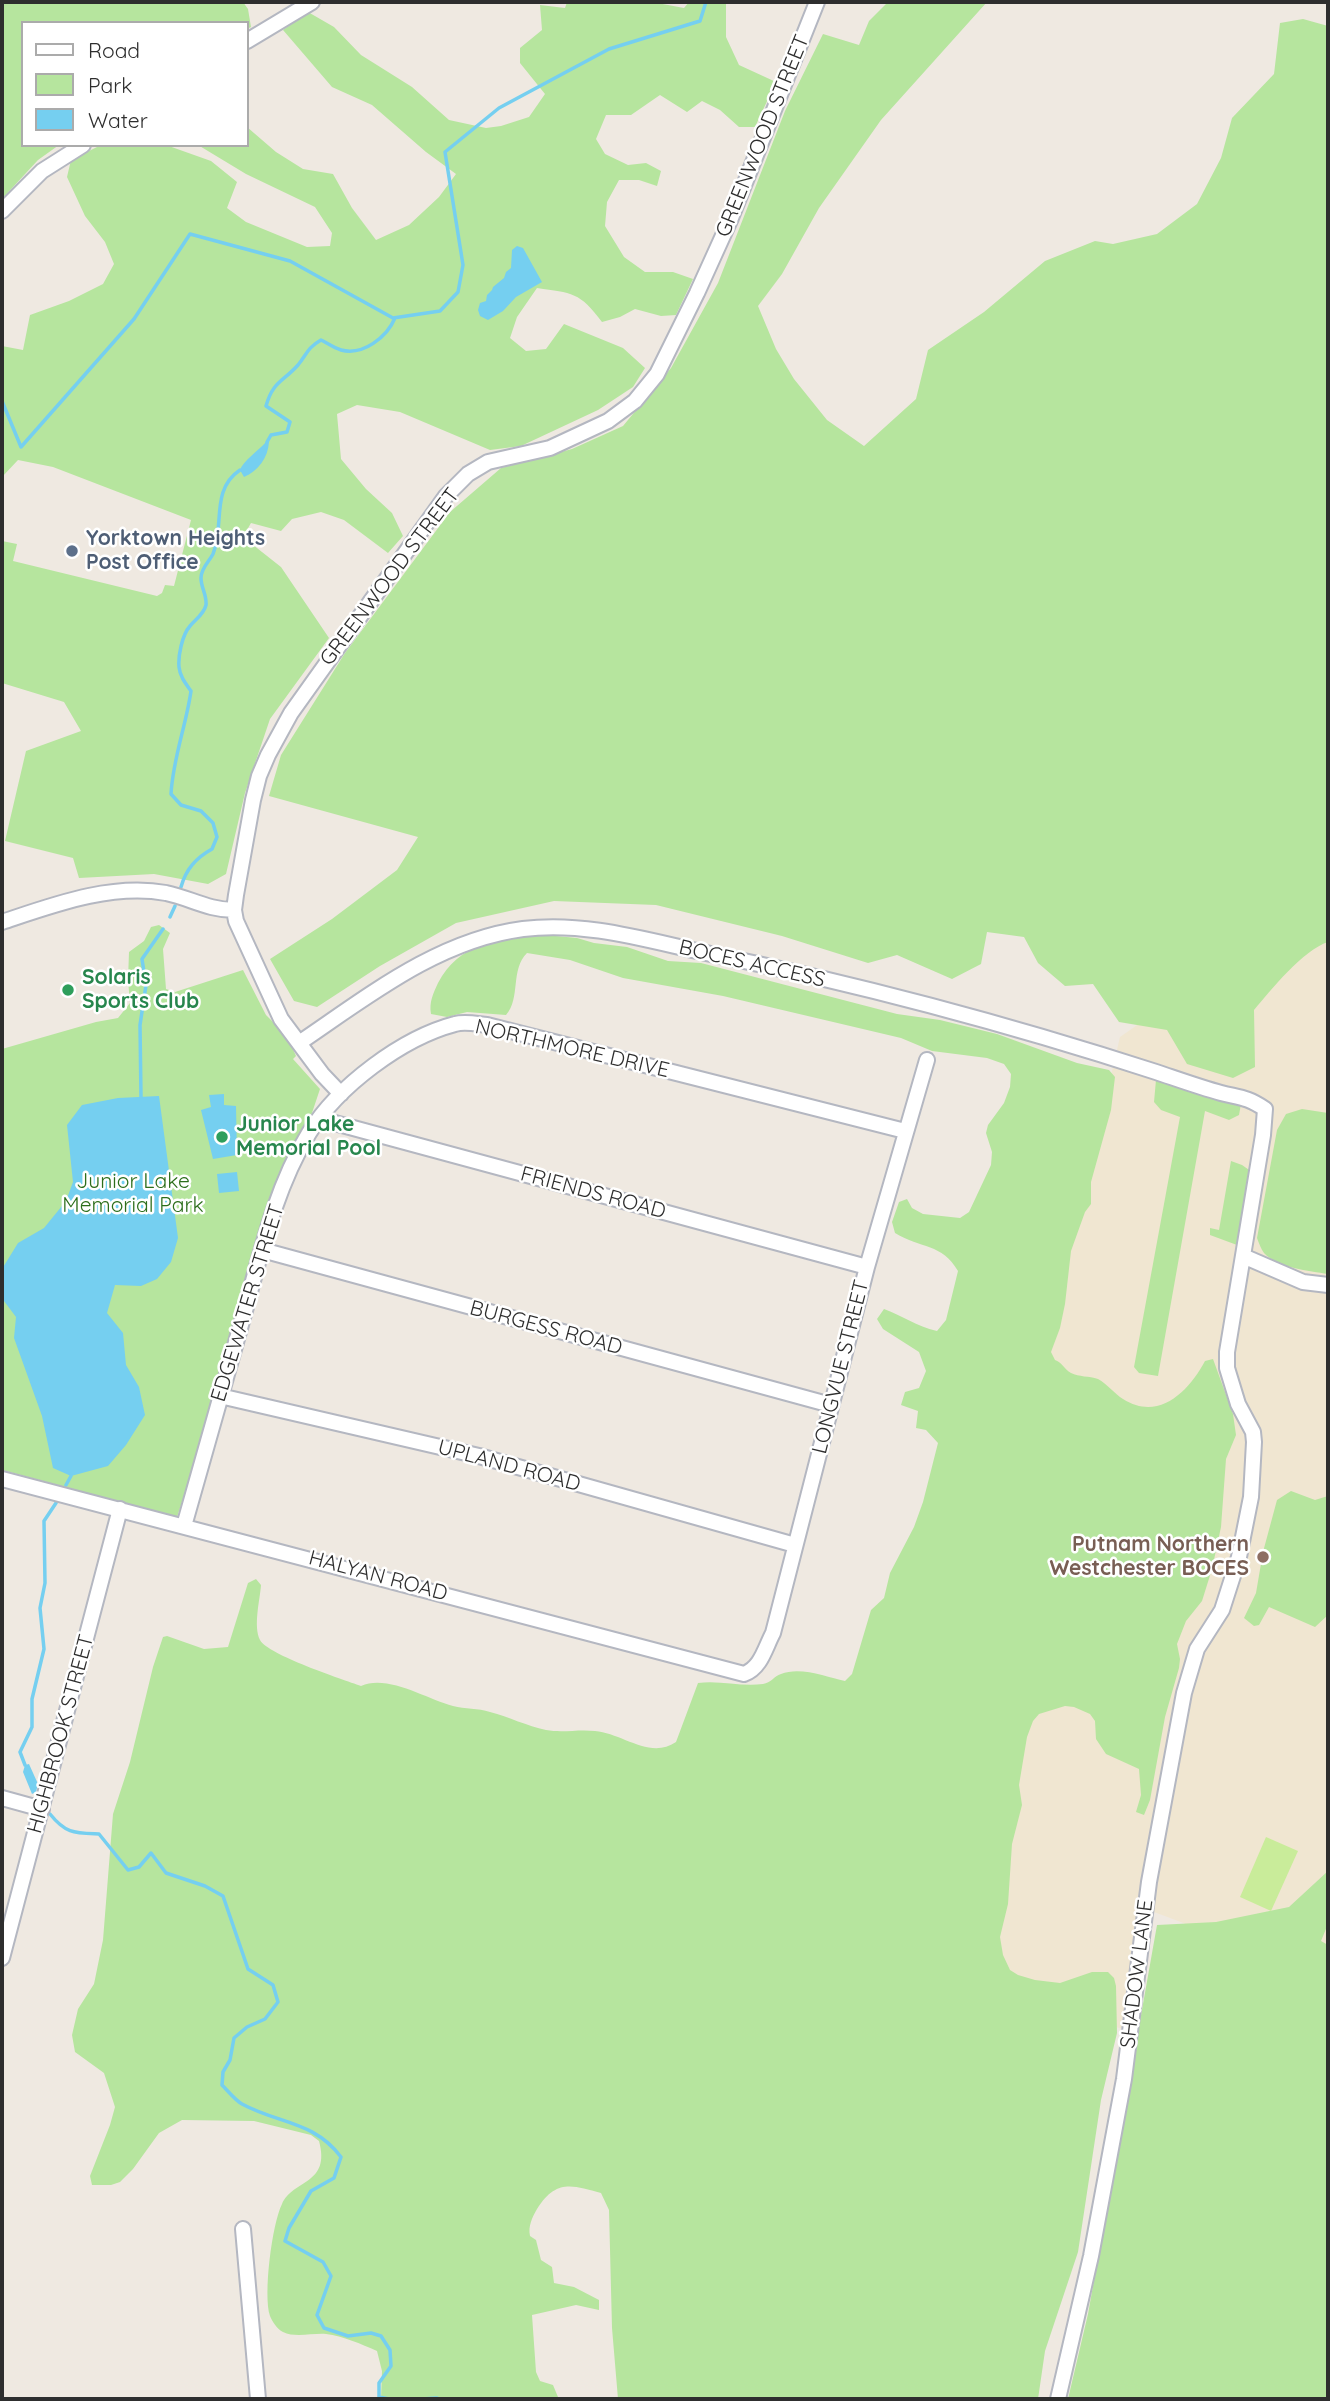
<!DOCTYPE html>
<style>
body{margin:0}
#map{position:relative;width:1330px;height:2401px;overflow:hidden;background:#efe9e1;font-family:Quicksand,sans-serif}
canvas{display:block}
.frame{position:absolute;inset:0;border:4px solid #2e2e2e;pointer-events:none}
.legend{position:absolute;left:21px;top:21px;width:228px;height:126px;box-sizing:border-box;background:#fff;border:2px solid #ababab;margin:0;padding:9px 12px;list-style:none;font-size:21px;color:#2e2e2e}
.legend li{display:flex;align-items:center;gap:14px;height:35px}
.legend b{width:35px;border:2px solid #ababab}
</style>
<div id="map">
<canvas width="1330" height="2401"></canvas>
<div class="frame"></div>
<ul class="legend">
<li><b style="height:9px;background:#fff"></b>Road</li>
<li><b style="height:19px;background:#b6e59e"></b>Park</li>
<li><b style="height:19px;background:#75cff0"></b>Water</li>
</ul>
</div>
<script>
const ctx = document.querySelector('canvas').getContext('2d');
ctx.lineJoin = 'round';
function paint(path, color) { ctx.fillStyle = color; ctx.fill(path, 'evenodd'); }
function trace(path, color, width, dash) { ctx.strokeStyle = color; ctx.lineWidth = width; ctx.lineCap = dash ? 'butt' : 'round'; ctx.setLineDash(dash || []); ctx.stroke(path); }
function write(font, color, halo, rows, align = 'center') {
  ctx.font = font + ' Quicksand,sans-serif'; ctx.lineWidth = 5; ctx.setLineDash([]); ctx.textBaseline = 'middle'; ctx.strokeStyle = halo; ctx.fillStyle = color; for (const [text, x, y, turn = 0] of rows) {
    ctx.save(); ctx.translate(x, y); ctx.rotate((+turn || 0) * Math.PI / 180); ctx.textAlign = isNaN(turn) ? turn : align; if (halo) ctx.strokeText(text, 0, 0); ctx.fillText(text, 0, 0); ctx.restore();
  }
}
paint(new Path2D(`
 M 1328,892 L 1328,1977 L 1154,1912 L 1132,2030 L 968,2002 L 1038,1388 L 1120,1037 Z`), '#f0e6d1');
paint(new Path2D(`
 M 2,2 L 243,2 L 248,9 L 251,27 L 247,29 L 247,23 L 23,23 L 23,145 L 59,145 L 38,160 L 2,199 Z
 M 567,2 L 652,2 L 684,8 L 689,2 L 729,2 L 726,4 L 726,37 L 739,65 L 776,82 L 755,127 L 739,127 L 720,110 L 702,101 L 687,112 L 660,95 L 631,115 L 606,115 L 596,139 L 605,154 L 628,165 L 646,163 L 661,171 L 657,186 L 639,180 L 619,180 L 607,202 L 605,226 L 624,257 L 645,272 L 673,272 L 693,279 L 676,315 L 661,316 L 635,309 L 620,317 L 602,322 C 580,292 572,293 537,288 L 517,317 L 510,338 L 526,351 L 546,349 L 564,324 L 623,348 L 645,368 L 633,387 L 598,410 L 521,446 L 490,450 L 400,412 L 357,405 L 337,414 L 341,459 L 366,489 L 392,513 L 403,536 L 388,553 L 344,520 L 321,512 L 292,519 L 281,531 L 251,523 L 243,537 L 281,567 L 329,638 L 270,719 L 245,793 L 226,874 L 208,884 L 154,874 L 79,878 L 73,858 L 5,841 L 26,751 L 81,731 L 64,702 L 2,683 L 2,541 L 17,544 L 13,561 L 157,596 L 162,593 L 165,585 L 174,586 L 191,520 L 53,467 L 18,460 L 2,477 L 2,346 L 23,350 L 30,315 L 69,301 L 103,284 L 114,264 L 105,242 L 85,216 L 67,177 L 71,160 L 101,145 L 166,145 L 211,161 L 237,182 L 227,208 L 246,222 L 307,247 L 330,246 L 332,233 L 315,207 L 246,174 L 198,145 L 247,145 L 247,127 L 276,152 L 303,169 L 333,174 L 352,208 L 376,240 L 409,225 L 439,197 L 456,174 L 426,152 L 372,105 L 332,87 L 283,30 L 308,12 L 334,27 L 361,55 L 412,87 L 449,120 L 486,128 L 501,126 L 529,117 L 545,94 L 520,63 L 520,48 L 542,30 L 540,5 L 565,8 Z
 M 888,2 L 987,2 L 881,120 L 819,208 L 782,274 L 758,306 L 776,349 L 794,379 L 827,420 L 864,446 L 916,399 L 928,350 L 984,312 L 1045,261 L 1095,241 L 1113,244 L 1157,234 L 1197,204 L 1221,158 L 1232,118 L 1274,74 L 1280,23 L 1303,19 L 1328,26 L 1328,942 C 1303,950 1271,990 1254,1010 L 1255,1067 L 1233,1078 L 1187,1064 L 1167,1030 L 1119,1022 L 1093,984 L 1065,986 L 1038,963 L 1024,937 L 987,932 L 981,964 L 952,979 L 897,955 L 868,963 L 782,936 L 656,905 L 554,901 L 456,923 L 380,966 L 317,1007 L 294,1001 L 270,959 L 332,919 L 397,870 L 418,837 L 269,796 L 281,755 L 345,653 L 450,512 L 501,468 L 572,449 L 623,426 L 671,368 L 718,283 L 785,111 L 823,34 L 859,45 L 869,21 Z
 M 159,925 L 170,933 L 163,949 L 166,989 L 175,992 L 243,970 L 266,1015 L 287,1036 L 296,1056 L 293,1059 L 320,1089 L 177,1517 L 2,1470 L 2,1049 L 96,1022 L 118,1018 L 130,1003 L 128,980 L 129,952 L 144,941 L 151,927 Z
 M 535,934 L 577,938 L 594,943 L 627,947 L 668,961 L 701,963 L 897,1014 L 940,1020 L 997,1034 L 1077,1063 L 1109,1070 L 1115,1077 L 1111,1110 L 1091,1182 L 1091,1204 L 1085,1212 L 1071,1251 L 1065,1304 L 1060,1328 L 1051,1352 L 1055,1360 C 1063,1363 1064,1369 1071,1373 C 1079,1377 1089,1376 1098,1379 C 1107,1384 1115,1394 1123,1399 C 1159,1422 1189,1391 1205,1361 L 1213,1359 L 1233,1414 L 1236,1435 L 1226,1459 L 1221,1527 L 1212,1569 L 1202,1601 L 1186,1621 L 1177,1644 L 1180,1659 L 1179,1668 L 1165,1717 L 1150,1800 L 1144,1815 L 1136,1812 L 1141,1795 L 1139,1769 L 1106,1754 L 1096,1739 L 1095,1721 L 1090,1714 L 1074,1707 L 1065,1706 L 1039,1714 L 1033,1721 L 1027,1737 L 1019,1785 L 1022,1805 L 1012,1844 L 1008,1904 L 1000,1937 L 1003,1955 L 1010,1970 L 1018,1975 L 1035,1980 L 1060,1983 L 1092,1972 L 1108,1972 L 1114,1978 L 1116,1986 L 1117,2033 L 1101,2100 L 1078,2252 L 1045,2351 L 1038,2399 L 618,2399 L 612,2328 L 609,2210 L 601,2193 C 572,2185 556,2179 537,2209 C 532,2218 528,2226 530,2236 L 536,2240 L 541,2260 L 552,2267 L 554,2283 L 574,2287 L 599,2300 L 599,2310 L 576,2305 L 532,2315 L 536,2372 L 540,2381 L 553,2385 L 558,2397 L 556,2399 L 381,2399 L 382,2371 L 377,2351 C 361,2344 343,2336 326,2334 C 312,2333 295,2338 283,2332 C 277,2329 272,2321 270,2316 C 263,2295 272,2224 282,2204 C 293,2179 331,2185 319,2141 L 311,2135 L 254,2121 L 182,2120 L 159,2133 L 133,2169 L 120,2182 L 111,2185 L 92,2185 L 90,2176 L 110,2125 L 115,2107 L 104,2073 L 75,2052 L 72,2035 L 78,2009 L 94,1984 L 103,1940 L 113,1814 L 130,1762 L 153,1667 L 163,1637 L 167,1636 L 204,1649 L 228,1647 L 248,1583 L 256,1579 L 261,1585 C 260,1600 253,1626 260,1640 C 268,1655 342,1679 361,1686 C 388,1674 426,1699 453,1706 C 465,1709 478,1708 490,1712 C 509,1717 527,1726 546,1730 C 563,1733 578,1729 595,1731 C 622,1733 650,1760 676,1742 L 698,1683 C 720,1680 741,1687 763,1684 C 771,1683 774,1676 781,1674 C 800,1666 827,1677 845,1681 L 852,1674 L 871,1610 L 884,1598 L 890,1573 L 914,1527 L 923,1502 L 938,1443 L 926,1430 L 916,1428 L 918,1411 L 901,1405 L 905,1392 L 919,1388 L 926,1371 L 919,1352 L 883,1329 L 877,1319 L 884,1309 C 903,1316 916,1326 937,1331 L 946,1320 L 958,1271 C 942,1243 921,1249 895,1233 L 892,1222 L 899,1202 L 907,1199 L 912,1208 L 923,1214 L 960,1218 L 969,1212 L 991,1165 L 992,1152 L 986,1133 L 988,1125 L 1004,1103 L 1010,1087 L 1011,1074 L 1004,1064 L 987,1058 L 932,1051 L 901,1038 L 723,996 L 623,978 L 570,960 L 527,953 C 510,970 521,998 506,1015 L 467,1012 L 447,1017 L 431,1014 C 429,1002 433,994 438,983 C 459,943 495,941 535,934 Z
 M 1156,1080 L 1241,1104 L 1239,1115 L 1229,1120 L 1205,1111 L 1158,1376 L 1139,1373 L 1134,1367 L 1180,1117 L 1161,1110 L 1154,1102 Z
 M 1302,1109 L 1328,1113 L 1328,1274 C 1309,1271 1278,1268 1264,1253 C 1261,1249 1259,1243 1257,1238 L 1277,1130 L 1286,1114 Z
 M 1231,1161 L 1242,1165 L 1252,1172 L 1242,1242 L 1237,1245 L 1210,1235 L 1210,1228 L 1219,1230 Z
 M 1291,1491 L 1315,1500 L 1328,1496 L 1328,1615 L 1315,1627 L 1269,1607 L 1259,1625 L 1254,1626 L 1244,1618 L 1256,1593 L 1263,1552 L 1277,1500 Z
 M 1328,1871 L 1328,1924 L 1321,1941 L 1328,1945 L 1328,2399 L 1068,2399 L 1088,2314 L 1157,1925 L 1216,1922 L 1289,1907 Z`), '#b6e59e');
paint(new Path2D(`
 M 1266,1837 L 1298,1851 L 1271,1911 L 1240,1897 Z`), '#c9ec9a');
paint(new Path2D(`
 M 517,246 L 523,248 L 542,282 L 516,297 L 503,311 L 488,320 L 480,316 L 478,310 L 480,303 L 486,301 L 487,295 L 492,290 L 493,287 L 504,278 L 506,272 L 511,268 L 512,250 Z
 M 266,442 L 269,442 C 268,458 258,471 244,477 L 240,470 C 243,461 259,450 266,442 Z
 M 224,1094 L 224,1105 L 236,1106 L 237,1155 L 213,1159 L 201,1110 L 211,1107 L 209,1095 Z
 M 159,1096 L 178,1238 L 171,1262 L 157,1279 L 141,1286 L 115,1285 L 107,1313 L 123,1333 L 126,1365 L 139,1387 L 145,1415 L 126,1445 L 108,1466 L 71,1476 L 53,1468 L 42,1416 L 14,1338 L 16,1317 L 4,1301 L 2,1269 L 18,1243 L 44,1228 L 66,1201 L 73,1182 L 67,1125 L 82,1105 L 118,1098 Z
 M 237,1172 L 239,1191 L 219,1193 L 217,1174 Z
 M 29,1764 L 38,1784 L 36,1792 L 32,1794 L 23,1772 L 25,1765 Z`), '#75cff0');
trace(new Path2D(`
 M 2,401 L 21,447 L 134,319 L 190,234 L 290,261 L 393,318 L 440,311 L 458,292 L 463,265 L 445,152 L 499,108 L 609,49 L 700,21 L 706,2
 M 267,442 L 271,435 L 287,432 L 290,422 L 266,406 C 273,381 283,382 298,365 C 307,354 307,348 321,340 C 327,343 334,348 341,350 C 363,356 387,337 395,318
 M 181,887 C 186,869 196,858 212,849 L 217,837 L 213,823 L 201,811 L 181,805 L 171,794 C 173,758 186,726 191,691 C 186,684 180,677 179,667 C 178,656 182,635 190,626 C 196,619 204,614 206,605 C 207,595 201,588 201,578 C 201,568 209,562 213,554 C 225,526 210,490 240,470
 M 170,917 L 175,906
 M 141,1097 L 140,1025 L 146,985 L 142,959 L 163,929
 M 66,1485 L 71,1476
 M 25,1765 L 20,1752 L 32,1727 L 32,1699 L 44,1649 L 40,1608 L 45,1583 L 44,1521 L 56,1503
 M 50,1814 C 66,1834 75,1833 99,1834 L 128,1870 L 139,1867 L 151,1853 L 166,1873 L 205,1886 L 223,1896 L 248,1969 L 273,1985 L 278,2002 L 265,2019 L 247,2027 L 234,2038 L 230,2060 L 223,2072 L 222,2085 C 228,2091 235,2100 242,2104 C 279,2124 314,2121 341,2157 L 334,2178 L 311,2191 L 289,2228 L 285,2241 L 323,2262 L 331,2276 L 317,2315 L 324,2328 L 348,2336 L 371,2333 L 381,2336 L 390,2350 L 391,2366 L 379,2383 L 379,2397 L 389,2399
 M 422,2399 L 437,2398 L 439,2399`), '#75cff0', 3.5);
const minor = new Path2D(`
 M 247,41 L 312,2
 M 2,211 L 42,171 L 83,145
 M 2,922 C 53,905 111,883 166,893 C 190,898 208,910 234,910
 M 299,1043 C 367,997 438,940 523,929 C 584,921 646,940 706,953 C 858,984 1008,1024 1156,1072 C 1177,1079 1199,1087 1221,1093 C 1241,1098 1247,1097 1265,1109 L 1263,1135 L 1227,1352 L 1227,1368 L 1238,1404 L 1253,1432 L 1254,1442 L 1251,1497 L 1239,1557 L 1222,1610 L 1197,1649 L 1184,1693 L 1149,1882 L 1124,2079 L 1091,2256 L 1058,2399
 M 341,1094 L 322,1074 L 281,1019 L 236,921 L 234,910 L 236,895 L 253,800 L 259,776 L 268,755 L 291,713 L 446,496 L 468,474 L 488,462 L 550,448 L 608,421 L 635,401 L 657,374 L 697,293 L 731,218 L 817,2
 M 320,1119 L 867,1267
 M 262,1250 L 831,1405
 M 1243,1256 L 1303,1282 L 1328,1285
 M 220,1396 L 479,1456 L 795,1545
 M 2,1479 L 744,1674 C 761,1668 765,1648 773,1633 L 867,1267 L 927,1060
 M 184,1526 C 205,1453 225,1380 246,1307 C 262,1248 277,1185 309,1133 C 338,1086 402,1038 455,1024 C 465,1021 477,1024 487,1025 L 905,1131
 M 2,1798 L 42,1809
 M 2,1958 L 120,1509
 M 243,2229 L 258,2399`);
trace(minor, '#b4b7c1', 18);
trace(minor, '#fff', 14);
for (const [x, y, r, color] of [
 [72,551,7,"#5c6f8a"],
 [68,990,7,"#2e9e5b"],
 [222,1137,7,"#2e9e5b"],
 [1263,1557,7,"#8d6e63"]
]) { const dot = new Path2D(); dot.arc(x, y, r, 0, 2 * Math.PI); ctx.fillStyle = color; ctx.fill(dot); trace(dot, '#fff', 2.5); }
write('21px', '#2e2e2e', '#fff', [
 ["GREENWOOD STREET",763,136,-68],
 ["GREENWOOD STREET",390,577,-53],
 ["BOCES ACCESS",752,964,13],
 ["NORTHMORE DRIVE",572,1049,13],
 ["FRIENDS ROAD",593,1193,15],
 ["EDGEWATER STREET",248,1303,-73],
 ["BURGESS ROAD",546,1328,15],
 ["LONGVUE STREET",841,1367,-76],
 ["UPLAND ROAD",509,1466,15],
 ["HALYAN ROAD",378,1576,15],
 ["HIGHBROOK STREET",61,1734,-75],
 ["SHADOW LANE",1137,1974,-83]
]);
write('bold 21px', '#4e5e75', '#fff', [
 ["Yorktown Heights",86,539],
 ["Post Office",86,563]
], 'left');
write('bold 21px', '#27864d', '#fff', [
 ["Solaris",82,978],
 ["Sports Club",82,1002],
 ["Junior Lake",236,1125],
 ["Memorial Pool",236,1149]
], 'left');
write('21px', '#2c6e1b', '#fff', [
 ["Junior Lake",133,1182],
 ["Memorial Park",133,1206]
]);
write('bold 21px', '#785e54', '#fff', [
 ["Putnam Northern",1249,1545],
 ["Westchester BOCES",1249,1569]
], 'right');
</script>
